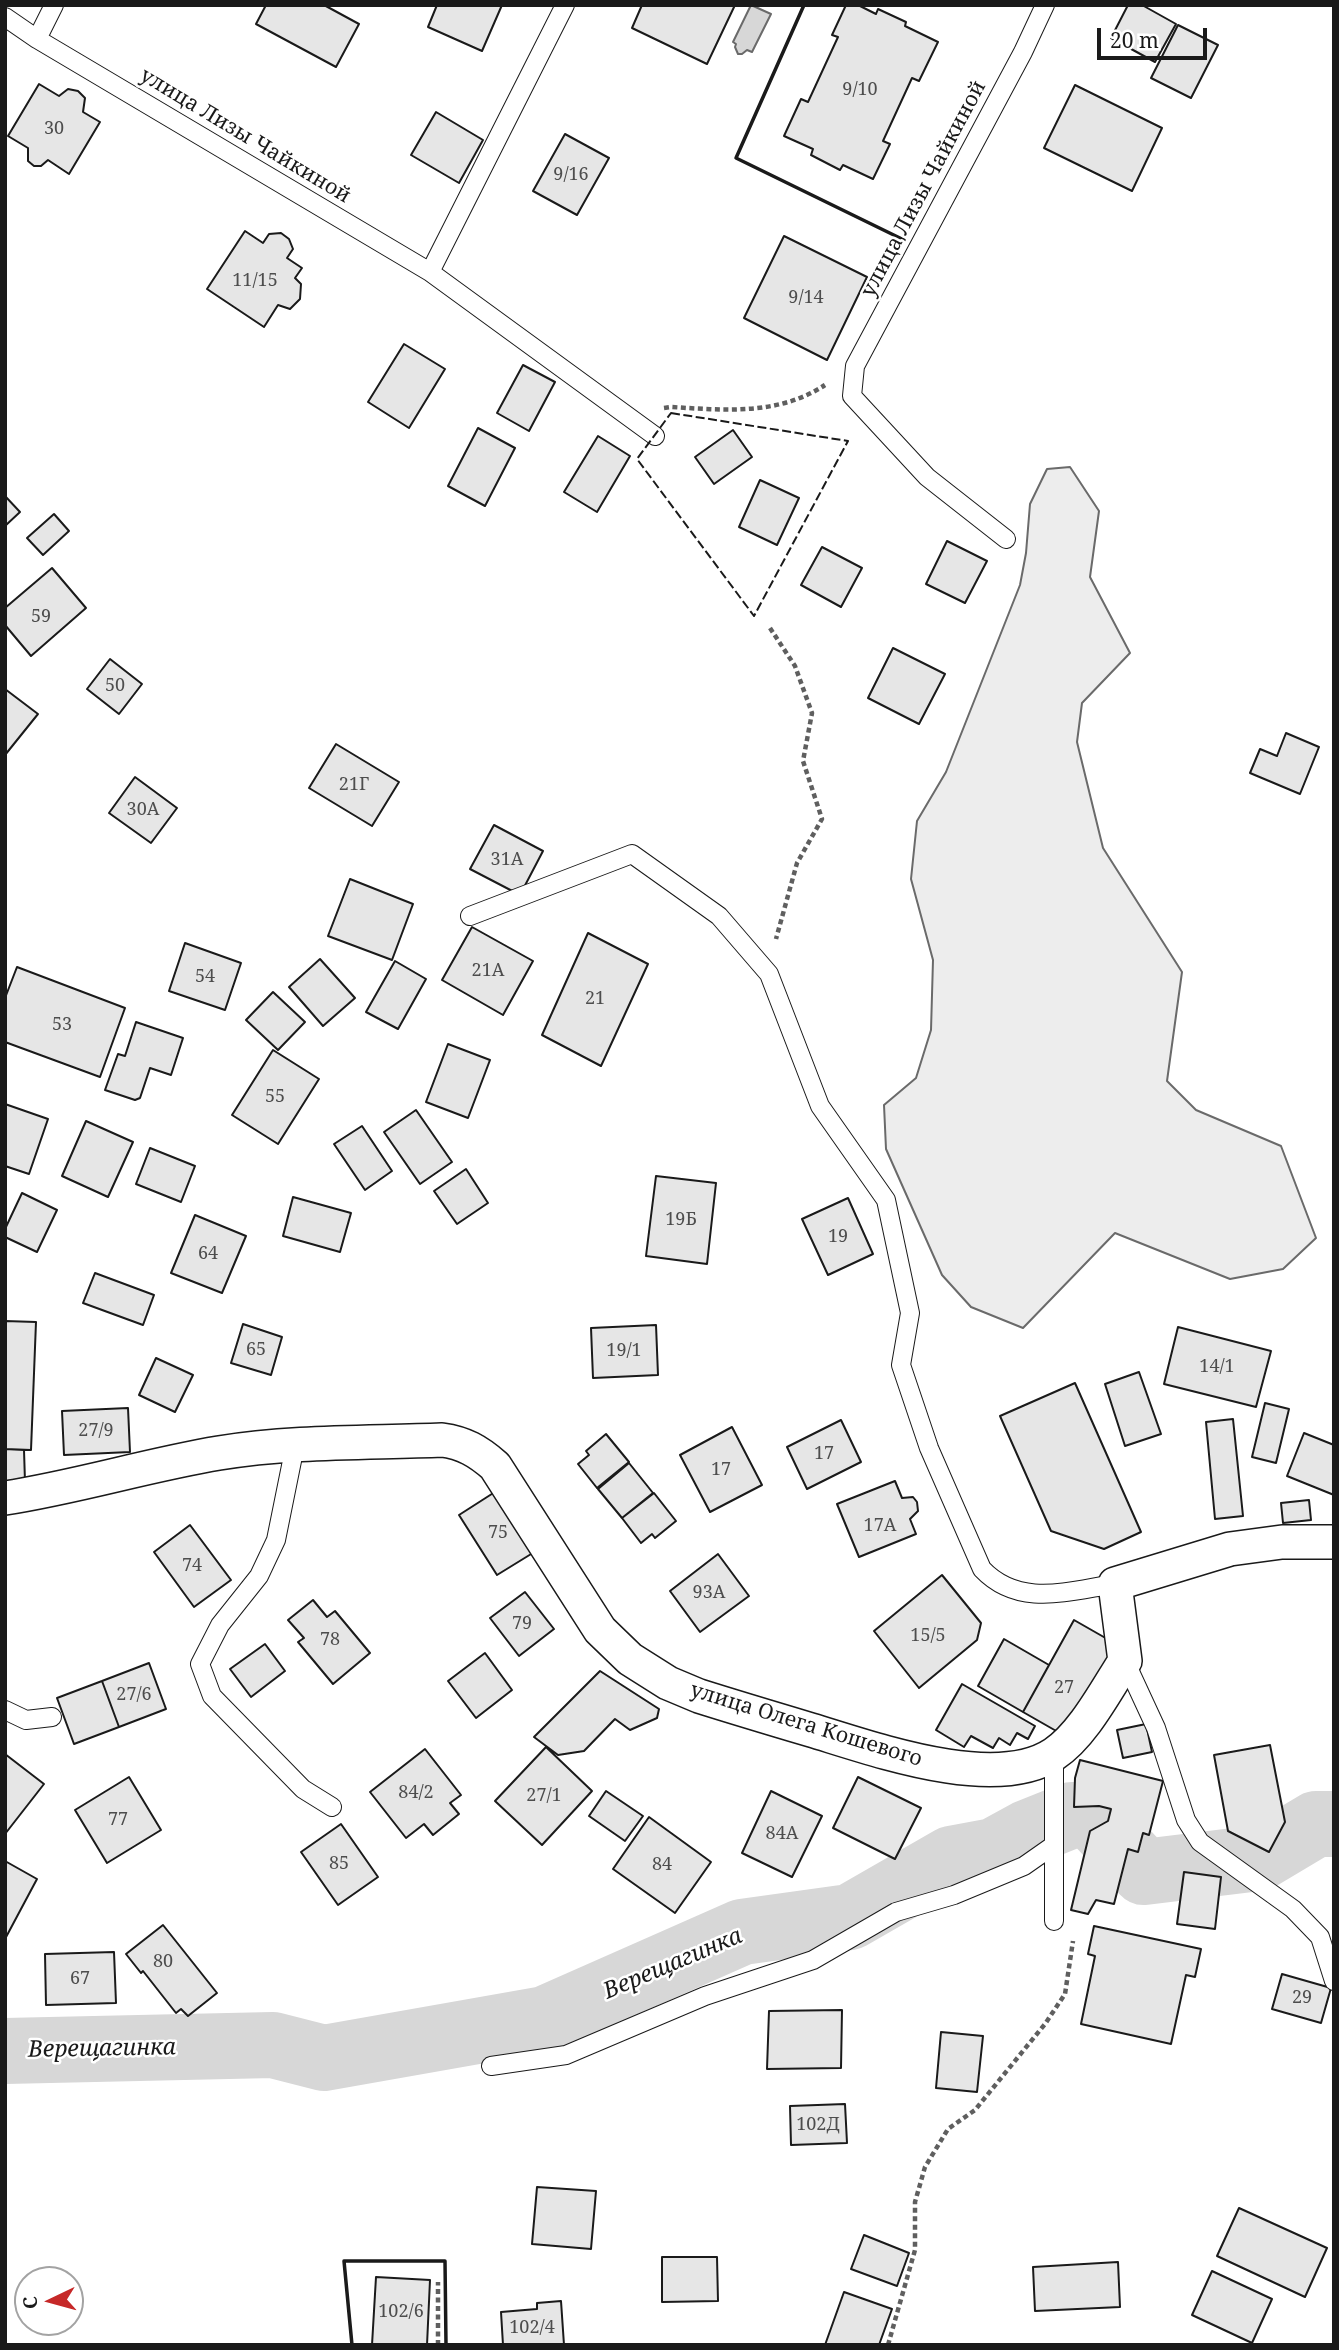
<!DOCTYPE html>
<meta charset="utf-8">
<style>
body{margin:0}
#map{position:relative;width:1339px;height:2350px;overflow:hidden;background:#fff;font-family:"Noto Serif",serif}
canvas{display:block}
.frame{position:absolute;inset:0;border:7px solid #1a1a1a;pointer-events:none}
.north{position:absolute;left:14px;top:2266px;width:70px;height:70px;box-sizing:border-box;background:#fff;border:2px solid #a3a3a3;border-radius:50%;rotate:265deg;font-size:19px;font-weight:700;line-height:28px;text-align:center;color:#1a1a1a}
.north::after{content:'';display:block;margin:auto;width:24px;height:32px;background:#c62828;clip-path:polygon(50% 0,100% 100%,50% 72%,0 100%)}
.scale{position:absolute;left:1097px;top:28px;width:110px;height:32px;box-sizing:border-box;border:4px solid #1a1a1a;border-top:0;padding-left:9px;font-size:21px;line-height:24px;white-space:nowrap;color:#1a1a1a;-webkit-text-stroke:5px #fff;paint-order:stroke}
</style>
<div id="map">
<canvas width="1339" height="2350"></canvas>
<div class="frame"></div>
<div class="north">С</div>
<div class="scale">20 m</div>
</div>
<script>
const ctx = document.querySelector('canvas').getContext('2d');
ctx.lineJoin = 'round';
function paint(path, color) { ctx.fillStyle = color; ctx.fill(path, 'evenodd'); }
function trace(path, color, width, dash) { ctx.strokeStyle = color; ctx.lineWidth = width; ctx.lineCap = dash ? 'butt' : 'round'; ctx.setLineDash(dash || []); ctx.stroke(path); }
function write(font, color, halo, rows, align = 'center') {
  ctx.font = font + ' "Noto Serif",serif'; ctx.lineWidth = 5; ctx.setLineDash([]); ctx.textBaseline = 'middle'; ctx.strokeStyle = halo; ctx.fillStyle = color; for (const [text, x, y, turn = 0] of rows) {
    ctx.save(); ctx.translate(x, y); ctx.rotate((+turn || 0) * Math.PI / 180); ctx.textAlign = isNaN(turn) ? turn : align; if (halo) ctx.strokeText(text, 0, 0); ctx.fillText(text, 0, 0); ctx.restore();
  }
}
const built = new Path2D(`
 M 1070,467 L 1099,511 L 1090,577 L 1130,653 L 1082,703 L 1077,742 L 1103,848 L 1182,972 L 1167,1081 L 1196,1110 L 1281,1146 L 1316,1238 L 1283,1269 L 1230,1279 L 1115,1233 L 1023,1328 L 971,1307 L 942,1275 L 886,1149 L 884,1105 L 916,1078 L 931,1030 L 933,960 L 911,879 L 917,821 L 946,772 L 1020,585 L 1026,553 L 1030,504 L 1047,469 Z`);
paint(built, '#ededed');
trace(built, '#6a6a6a', 2);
const water = new Path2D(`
 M 751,5 L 771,14 L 752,52 L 747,50 L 742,54 L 738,54 L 735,47 L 736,44 L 733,42 Z`);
paint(water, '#d7d7d7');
trace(water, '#6a6a6a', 2);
trace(new Path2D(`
 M 5,2051 L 273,2045 L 324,2058 L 545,2019 L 742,1932 L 850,1917 L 951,1859 L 994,1851 L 1027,1833 L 1072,1815 L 1092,1816 L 1144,1872 L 1259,1858 L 1316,1824 L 1334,1824`), '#d7d7d7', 66);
const building = new Path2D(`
 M 266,5 L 324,5 L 359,24 L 336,67 L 256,24 Z
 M 437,5 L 502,5 L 482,51 L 428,27 Z
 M 642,5 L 735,5 L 707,64 L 632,28 Z
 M 846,5 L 858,5 L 876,14 L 878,9 L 906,22 L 905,26 L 938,42 L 919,81 L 912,78 L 883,141 L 890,144 L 873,179 L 843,165 L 840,170 L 811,155 L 813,149 L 784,136 L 801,99 L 808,102 L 838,37 L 832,35 Z
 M 1128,5 L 1142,5 L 1176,24 L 1155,62 L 1111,38 Z
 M 1178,25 L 1218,45 L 1191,98 L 1151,78 Z
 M 39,84 L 59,96 L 68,89 L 78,91 L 85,98 L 83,112 L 100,122 L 69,174 L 48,160 L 41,166 L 34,166 L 28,161 L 28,148 L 8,136 Z
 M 1075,85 L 1162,128 L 1132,191 L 1044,148 Z
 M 436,112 L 483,140 L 459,183 L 411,155 Z
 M 565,134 L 609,158 L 577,215 L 533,191 Z
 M 245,231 L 263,243 L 269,234 L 281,233 L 289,239 L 293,249 L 287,258 L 302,268 L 295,278 L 301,284 L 300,299 L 290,309 L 278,305 L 264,327 L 207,289 Z
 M 784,236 L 867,277 L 827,360 L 744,318 Z
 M 404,344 L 445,369 L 409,428 L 368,402 Z
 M 523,365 L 555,382 L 529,431 L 497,413 Z
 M 478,428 L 515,448 L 485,506 L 448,486 Z
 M 733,430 L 752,457 L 714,484 L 695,457 Z
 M 598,436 L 630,456 L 597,512 L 564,492 Z
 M 760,480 L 799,498 L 777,545 L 739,527 Z
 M 5,496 L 20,512 L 5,526 Z
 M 54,514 L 69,531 L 43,555 L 27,538 Z
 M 947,541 L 987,561 L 965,603 L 926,584 Z
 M 822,547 L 862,568 L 841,607 L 801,585 Z
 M 52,568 L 86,608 L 31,656 L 5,625 L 5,608 Z
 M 893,648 L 945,674 L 919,724 L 868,698 Z
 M 110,659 L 142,684 L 119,714 L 87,689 Z
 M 5,689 L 38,714 L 5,755 Z
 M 1286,733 L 1319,747 L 1300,794 L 1250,773 L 1260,749 L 1277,756 Z
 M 336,744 L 399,782 L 372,826 L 309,788 Z
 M 135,777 L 177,808 L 151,843 L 109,813 Z
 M 494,825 L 543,851 L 520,895 L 470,869 Z
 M 350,879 L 413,904 L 392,960 L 328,936 Z
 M 472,927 L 533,961 L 503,1015 L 442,980 Z
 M 588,933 L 648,964 L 601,1066 L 542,1035 Z
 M 185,943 L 241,963 L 225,1010 L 169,991 Z
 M 320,959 L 355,998 L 323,1026 L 289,987 Z
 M 395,961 L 426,979 L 398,1029 L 366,1012 Z
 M 17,967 L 125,1008 L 100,1077 L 5,1042 L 5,998 Z
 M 273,992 L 305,1022 L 278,1050 L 246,1020 Z
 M 136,1022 L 183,1038 L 171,1075 L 150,1068 L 140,1098 L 135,1100 L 105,1090 L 118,1054 L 125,1056 Z
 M 448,1044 L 490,1060 L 468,1118 L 426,1102 Z
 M 273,1050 L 319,1079 L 278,1144 L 232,1115 Z
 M 5,1104 L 48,1119 L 29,1174 L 5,1166 Z
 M 416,1110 L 452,1162 L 420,1184 L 384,1132 Z
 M 86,1121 L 133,1142 L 108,1197 L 62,1176 Z
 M 362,1126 L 392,1171 L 365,1190 L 334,1144 Z
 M 150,1148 L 195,1166 L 181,1202 L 136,1184 Z
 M 466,1169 L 488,1203 L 457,1224 L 434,1191 Z
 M 656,1176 L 716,1183 L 707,1264 L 646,1256 Z
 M 22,1193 L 57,1210 L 37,1252 L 5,1237 L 5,1229 Z
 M 293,1197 L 351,1213 L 340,1252 L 283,1236 Z
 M 848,1198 L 873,1254 L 828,1275 L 802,1219 Z
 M 195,1215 L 246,1236 L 222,1293 L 171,1273 Z
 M 95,1273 L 154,1295 L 143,1325 L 83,1303 Z
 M 5,1321 L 36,1322 L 31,1450 L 5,1449 Z
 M 243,1324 L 282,1337 L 271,1375 L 231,1363 Z
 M 656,1325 L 658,1375 L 593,1378 L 591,1328 Z
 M 1178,1327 L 1271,1351 L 1256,1407 L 1164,1384 Z
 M 156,1358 L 193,1375 L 175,1412 L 139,1395 Z
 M 1139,1372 L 1161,1434 L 1125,1446 L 1105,1384 Z
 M 1075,1383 L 1141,1532 L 1104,1549 L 1051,1531 L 1000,1416 Z
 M 1265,1403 L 1289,1409 L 1276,1463 L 1252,1457 Z
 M 128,1408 L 130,1452 L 64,1455 L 62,1411 Z
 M 1233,1419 L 1243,1516 L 1215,1519 L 1206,1422 Z
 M 841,1420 L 861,1462 L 807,1489 L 787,1447 Z
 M 732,1427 L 762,1485 L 710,1512 L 680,1455 Z
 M 1304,1433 L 1334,1445 L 1334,1495 L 1287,1476 Z
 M 606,1434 L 629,1462 L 597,1488 L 578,1464 L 589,1455 L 586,1451 Z
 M 5,1449 L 24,1450 L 25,1482 L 5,1484 Z
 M 629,1463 L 653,1493 L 622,1518 L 598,1489 Z
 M 895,1481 L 902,1498 L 913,1497 L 917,1502 L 918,1511 L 910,1519 L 916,1534 L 859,1557 L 837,1504 Z
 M 498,1490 L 536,1551 L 497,1575 L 459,1515 Z
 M 654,1493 L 676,1521 L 655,1538 L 652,1534 L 641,1543 L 622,1518 Z
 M 1309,1500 L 1311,1520 L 1283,1523 L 1281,1503 Z
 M 190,1525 L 231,1580 L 194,1607 L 154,1552 Z
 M 718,1554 L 749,1596 L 700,1632 L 670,1591 Z
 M 942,1575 L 981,1623 L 977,1640 L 919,1688 L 874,1631 Z
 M 525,1592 L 554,1629 L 519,1656 L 490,1618 Z
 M 313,1600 L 327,1617 L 335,1611 L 370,1653 L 333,1684 L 298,1642 L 304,1638 L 288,1620 Z
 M 1074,1620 L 1116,1644 L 1065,1736 L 1023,1712 Z
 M 1004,1639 L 1049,1665 L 1023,1712 L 978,1686 Z
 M 265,1644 L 285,1671 L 251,1697 L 230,1669 Z
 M 485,1653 L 512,1690 L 476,1718 L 448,1681 Z
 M 149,1663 L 166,1709 L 119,1727 L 102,1681 Z
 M 600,1671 L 659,1709 L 657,1718 L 630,1730 L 615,1719 L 584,1751 L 558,1755 L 534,1737 Z
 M 102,1681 L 119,1727 L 74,1744 L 57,1698 Z
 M 962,1684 L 1035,1726 L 1028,1739 L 1017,1733 L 1010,1745 L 999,1738 L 993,1748 L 971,1736 L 964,1747 L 936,1730 Z
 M 1146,1724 L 1152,1752 L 1123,1758 L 1117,1730 Z
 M 1270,1745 L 1285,1822 L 1269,1852 L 1228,1831 L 1214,1755 Z
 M 546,1747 L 592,1791 L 542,1845 L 495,1801 Z
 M 425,1749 L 461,1795 L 450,1803 L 459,1814 L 433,1835 L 424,1824 L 406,1838 L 370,1792 Z
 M 5,1754 L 44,1784 L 5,1834 Z
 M 1080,1760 L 1163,1781 L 1149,1835 L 1143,1833 L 1138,1852 L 1128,1849 L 1114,1904 L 1096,1900 L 1088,1914 L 1071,1910 L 1090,1831 L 1108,1821 L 1111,1809 L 1099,1806 L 1074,1807 L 1075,1778 Z
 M 129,1777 L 161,1830 L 107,1863 L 75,1810 Z
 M 858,1777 L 921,1808 L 895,1859 L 833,1828 Z
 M 606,1791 L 643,1816 L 625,1841 L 589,1816 Z
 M 771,1791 L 822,1816 L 792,1877 L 742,1853 Z
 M 649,1817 L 711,1862 L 675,1913 L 613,1869 Z
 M 341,1824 L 378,1877 L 338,1905 L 301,1852 Z
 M 5,1861 L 37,1879 L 5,1939 Z
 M 1184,1872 L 1221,1877 L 1215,1929 L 1177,1924 Z
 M 163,1925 L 217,1993 L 188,2016 L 181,2009 L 176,2013 L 143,1971 L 141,1973 L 126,1954 Z
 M 1094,1926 L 1201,1949 L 1195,1977 L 1186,1975 L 1171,2044 L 1081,2024 L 1095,1956 L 1088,1954 Z
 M 114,1952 L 116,2003 L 46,2005 L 45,1954 Z
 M 1282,1974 L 1331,1988 L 1321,2023 L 1272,2009 Z
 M 842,2010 L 841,2068 L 767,2069 L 769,2011 Z
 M 941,2032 L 983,2036 L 977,2092 L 936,2088 Z
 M 845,2104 L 847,2143 L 791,2145 L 790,2106 Z
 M 537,2187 L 596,2191 L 591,2249 L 532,2244 Z
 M 1239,2208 L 1327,2248 L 1305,2297 L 1217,2256 Z
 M 864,2235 L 909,2253 L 897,2286 L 851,2269 Z
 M 662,2257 L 717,2257 L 718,2301 L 662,2302 Z
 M 1118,2262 L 1120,2307 L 1035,2311 L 1033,2267 Z
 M 1212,2271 L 1272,2299 L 1252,2343 L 1192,2315 Z
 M 376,2277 L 430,2280 L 427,2345 L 372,2345 Z
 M 844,2292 L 892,2309 L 879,2345 L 825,2345 Z
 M 561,2301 L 564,2345 L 503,2345 L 501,2312 L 537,2309 L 537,2303 Z`);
paint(building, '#e6e6e6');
trace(building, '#1a1a1a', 2);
const service = new Path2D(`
 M 5,17 L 37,39 L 430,272 L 655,436
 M 37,39 L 54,5
 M 430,272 L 565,5
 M 1006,539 L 927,477 L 852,396 L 855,366 L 1023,52 L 1045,5
 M 470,916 L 632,854 L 719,916 L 769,974 L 820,1106 L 886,1200 L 910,1313 L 901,1365 L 929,1448 L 982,1569 C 1019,1608 1068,1591 1115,1584
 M 295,1446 L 276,1540 L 259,1576 L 220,1625 L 200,1664 L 212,1696 L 303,1789 L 332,1807
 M 1125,1661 L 1156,1728 L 1186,1820 L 1200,1842 L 1293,1909 L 1320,1937 L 1334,1981
 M 5,1710 L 26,1720 L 52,1717
 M 1054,1921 L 1054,1754
 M 491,2066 L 566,2055 L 705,1996 L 813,1960 L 896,1912 L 954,1895 L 1024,1866 L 1054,1845`);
const minor = new Path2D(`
 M 5,1498 C 77,1487 147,1465 219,1453 C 292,1441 368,1443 442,1440 C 464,1443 478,1451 495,1466 L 600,1630 L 630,1659 L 668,1683 L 699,1696 C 737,1708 774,1719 811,1730 C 874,1749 995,1793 1054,1754 C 1083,1735 1106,1690 1125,1661 L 1115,1584 L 1230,1549 L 1282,1542 L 1334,1542`);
trace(service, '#1a1a1a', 20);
trace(minor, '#1a1a1a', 36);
trace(new Path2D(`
 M 664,408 L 671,407 C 723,410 778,416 825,385
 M 770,628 L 795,666 L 812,713 L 803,761 L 822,819 L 797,863 L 776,939
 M 438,2345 L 438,2282
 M 888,2345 L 915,2250 L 915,2202 L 925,2167 L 948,2129 L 975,2110 L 1045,2024 L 1065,1994 L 1073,1941`), '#5f5f5f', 4.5, [5, 3.5]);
trace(service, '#fff', 18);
trace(minor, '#fff', 33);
trace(new Path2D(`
 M 671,413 L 848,441 L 754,616 L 637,459 Z`), '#1a1a1a', 2, [9, 3.5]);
trace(new Path2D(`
 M 804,5 L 736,158 L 904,240
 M 352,2345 L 344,2261 L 445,2261 L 446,2345`), '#1a1a1a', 3.5);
write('18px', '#4d4d4d', null, [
 ["9/10",860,90],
 ["30",54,129],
 ["9/16",571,175],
 ["11/15",255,281],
 ["9/14",806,298],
 ["59",41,617],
 ["50",115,686],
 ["21Г",354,785],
 ["30А",143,810],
 ["31А",507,860],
 ["21А",488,971],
 ["54",205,977],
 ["21",595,999],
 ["53",62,1025],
 ["55",275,1097],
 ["19Б",681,1220],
 ["19",838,1237],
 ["64",208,1254],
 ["65",256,1350],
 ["19/1",624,1351],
 ["14/1",1217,1367],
 ["27/9",96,1431],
 ["17",824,1454],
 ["17",721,1470],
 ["17А",880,1526],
 ["75",498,1533],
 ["74",192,1566],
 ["93А",709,1593],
 ["79",522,1624],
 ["15/5",928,1636],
 ["78",330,1640],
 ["27",1064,1688],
 ["27/6",134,1695],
 ["84/2",416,1793],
 ["27/1",544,1796],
 ["77",118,1820],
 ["84А",782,1834],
 ["85",339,1864],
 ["84",662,1865],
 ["80",163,1962],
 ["67",80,1979],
 ["29",1302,1998],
 ["102Д",818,2125],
 ["102/6",401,2312],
 ["102/4",532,2328]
]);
write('21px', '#1a1a1a', '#fff', [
 ["улица Лизы Чайкиной",245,136,31],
 ["улица Лизы Чайкиной",924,189,-62],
 ["улица Олега Кошевого",806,1725,17]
]);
write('italic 23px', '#1a1a1a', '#fff', [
 ["Верещагинка",673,1964,-23],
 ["Верещагинка",102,2049,-1]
]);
</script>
